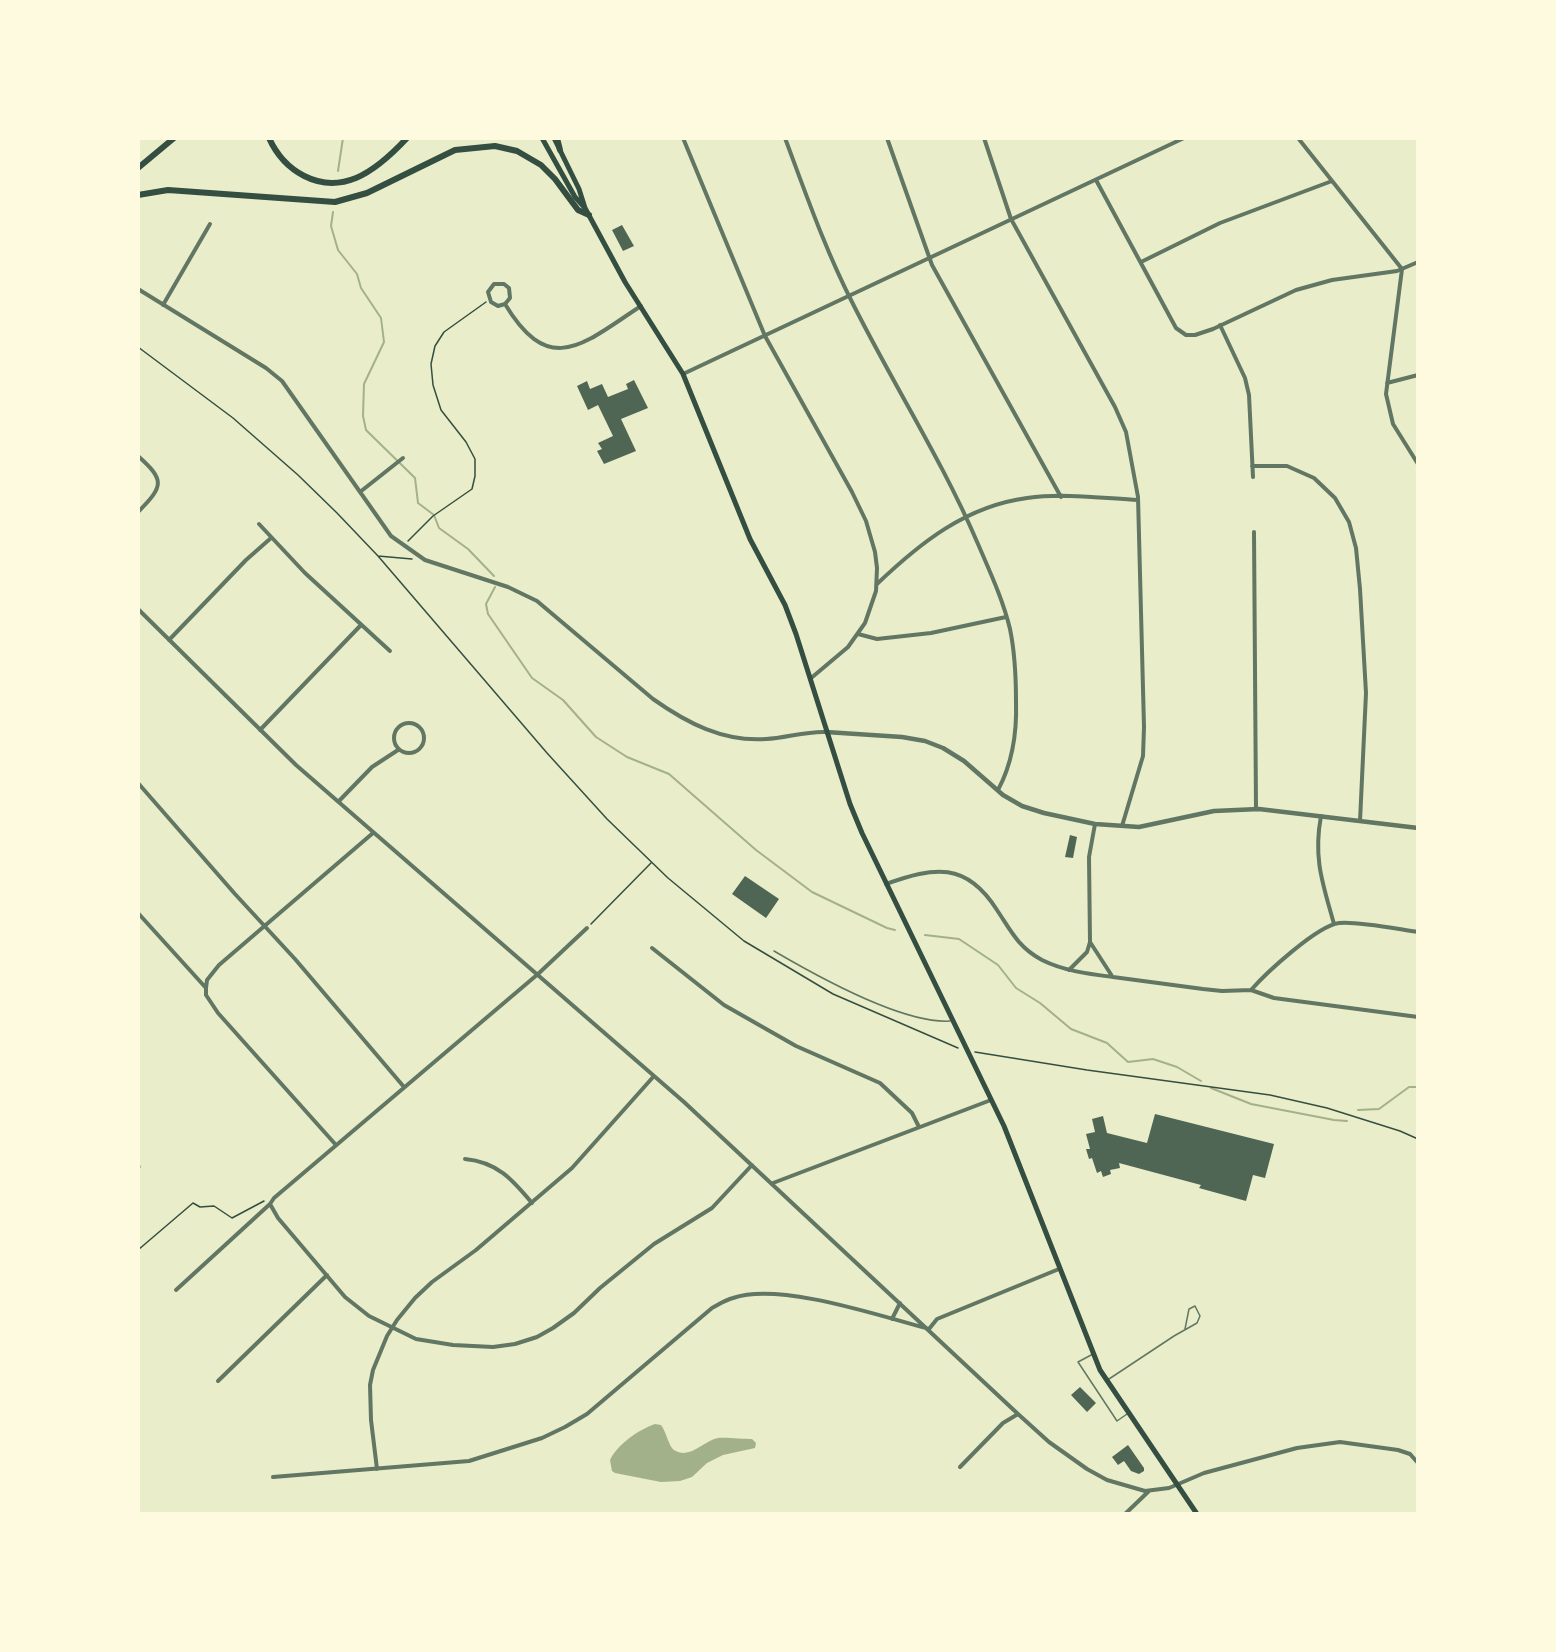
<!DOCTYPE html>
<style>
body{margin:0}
#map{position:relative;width:1556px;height:1652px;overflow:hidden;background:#e9edc9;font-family:"IBM Plex Serif",serif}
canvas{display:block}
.frame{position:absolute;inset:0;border:140px solid #fefae0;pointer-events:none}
</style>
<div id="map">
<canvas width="1556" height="1652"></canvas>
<div class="frame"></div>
</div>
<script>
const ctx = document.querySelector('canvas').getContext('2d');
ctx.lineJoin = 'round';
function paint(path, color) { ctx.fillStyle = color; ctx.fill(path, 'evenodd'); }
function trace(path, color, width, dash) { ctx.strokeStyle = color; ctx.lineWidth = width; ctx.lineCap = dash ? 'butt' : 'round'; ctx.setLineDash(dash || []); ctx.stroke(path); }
paint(new Path2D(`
 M 655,1424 L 661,1425 C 666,1431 669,1447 674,1450 C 690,1460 703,1441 718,1438 C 725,1437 743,1439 752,1439 L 756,1443 L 755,1448 L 723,1455 L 707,1463 L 692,1477 L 680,1481 L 661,1482 L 615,1473 L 612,1471 L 610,1460 C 618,1444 638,1430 655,1424 Z`), '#a3b18a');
trace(new Path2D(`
 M 338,171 L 343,138
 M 333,212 L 331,226 L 338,250 L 357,274 L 361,288 L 381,318 L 384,342 L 364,384 L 363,416 L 366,430 L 415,478 L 418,503 L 434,515 L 439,528 L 468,549 L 494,576
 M 495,587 L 486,604 L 488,614 L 532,678 L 563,700 L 596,737 L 627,757 L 669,774 L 756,850 L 812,892 L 887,928 L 895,930
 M 925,935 L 959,939 L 998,965 L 1016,988 L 1040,1003 L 1071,1029 L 1107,1043 L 1128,1062 L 1153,1059 L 1177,1067 L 1201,1081
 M 1211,1088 L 1251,1104 L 1334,1120 L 1347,1121
 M 1358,1110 L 1379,1109 L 1409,1087 L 1418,1087
 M 138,1163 L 140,1167`), '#a3b18a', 2);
paint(new Path2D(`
 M 622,225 L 634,246 L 623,251 L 612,230 Z
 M 634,380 L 648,408 L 621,419 L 636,451 L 604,464 L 597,451 L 602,449 L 598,443 L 613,436 L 598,405 L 588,410 L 577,386 L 587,381 L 590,389 L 602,384 L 608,397 L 628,389 L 626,384 Z
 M 1070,835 L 1077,837 L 1073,858 L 1065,857 Z
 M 745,876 L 779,899 L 766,918 L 732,894 Z
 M 1155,1114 L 1274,1144 L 1265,1178 L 1253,1175 L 1246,1201 L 1199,1188 L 1201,1185 L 1119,1163 L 1120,1168 L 1110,1170 L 1111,1174 L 1103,1177 L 1101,1171 L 1097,1173 L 1092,1158 L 1089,1159 L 1086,1149 L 1090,1149 L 1086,1134 L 1095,1132 L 1092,1119 L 1103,1116 L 1107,1133 L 1147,1143 Z
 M 1080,1387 L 1096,1403 L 1087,1412 L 1071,1395 Z
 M 1128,1445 L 1144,1468 L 1144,1471 L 1139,1474 L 1131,1471 L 1124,1461 L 1118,1465 L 1112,1457 Z`), '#4f6655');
trace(new Path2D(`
 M 138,347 L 233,418 L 298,475 L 337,513 L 378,556 L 547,753 L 607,819 L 668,878 L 744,941 L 833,994 L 958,1048
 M 408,541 L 433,516 L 472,489 L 475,476 L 475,459 L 466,442 L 441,410 L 433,385 L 431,364 L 435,346 L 444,332 L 486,302
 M 378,556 L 412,559
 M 591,924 L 651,863
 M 975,1052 L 1087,1070 L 1270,1095 L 1327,1108 L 1400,1131 L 1418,1139
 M 138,1250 L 193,1203 L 200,1207 L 214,1206 L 232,1218 L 264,1201`), '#344e41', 1.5);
trace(new Path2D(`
 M 774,951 C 815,975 903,1024 950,1021
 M 1093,1354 L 1078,1362 L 1117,1421 L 1127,1414
 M 1109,1379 L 1174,1336 L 1197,1323 L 1200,1316 L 1195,1306 L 1189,1309 L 1185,1329`), '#617663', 1.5);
trace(new Path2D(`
 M 683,138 L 765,336 L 852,492 L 866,521 L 875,552 L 877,568 L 876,591 L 865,623 L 848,647 L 810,679
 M 785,138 C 806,194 825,249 852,302 C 893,384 942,460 978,544 C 990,572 1003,600 1010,629 C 1015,653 1016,678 1016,702 C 1017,733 1013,762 998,790
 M 887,138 L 932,265 L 1061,497
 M 984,138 L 1011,219 L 1115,407 L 1126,432 L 1138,497 L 1144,727 L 1143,756 L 1122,826
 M 1298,138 L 1402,269 L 1386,394 L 1393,424 L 1418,464
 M 1096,180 L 1176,328 L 1186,335 L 1195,335 L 1213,329 L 1296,290 L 1332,280 L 1397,271 L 1418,262
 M 1141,262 L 1220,223 L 1332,181
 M 138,289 L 266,368 L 282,381 L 391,536 L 425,560 L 508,587 L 537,601 L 653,699 C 687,723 723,742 766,739 C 786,738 806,731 826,732
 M 505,304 L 510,298 L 509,288 L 504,284 L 494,284 L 488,292 L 491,302 L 498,306 L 505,304 C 550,379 584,343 641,306
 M 163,305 L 210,224
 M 1220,325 L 1245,378 L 1249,395 L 1253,477
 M 683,374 L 1184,138
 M 1387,383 L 1418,375
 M 138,456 C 165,480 164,486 138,512
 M 1252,466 L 1287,466 L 1314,478 L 1335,498 L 1349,522 L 1356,548 L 1360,589 L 1366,693 L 1360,821
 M 360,492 L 403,458
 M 259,524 L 305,573 L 390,651
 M 1254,532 L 1256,809
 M 877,584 C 920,543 966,506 1027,498 C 1063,493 1101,498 1138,500
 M 138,609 L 296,765 L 684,1102 L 1018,1414 L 1049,1442 L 1087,1469 L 1107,1480 L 1145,1491 L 1169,1488 L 1204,1473 L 1297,1448 L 1340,1442 L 1398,1450 L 1410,1454 L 1418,1463
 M 858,634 L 877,639 L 931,633 L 1006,617
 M 169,640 L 246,560 L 271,538
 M394 738a15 15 0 1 1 30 0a15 15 0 1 1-30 0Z
 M 260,730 L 361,625
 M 138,783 L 235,894 L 295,959 L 404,1087
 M 339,801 L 372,767 L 398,750
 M 1321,816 C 1313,859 1323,884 1334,924
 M 886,884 C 934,867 966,861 997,910 C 1011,931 1018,947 1042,960 C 1064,971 1089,974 1113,977 C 1143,981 1173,985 1203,989 L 1222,991 L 1251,990 L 1274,998 L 1418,1017
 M 138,913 L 206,988 L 206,995 L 218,1013 L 336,1145
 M 1090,942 L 1112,976
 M 652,948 L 724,1005 L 796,1046 L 880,1083 L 912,1113 L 919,1127
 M 1069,970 L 1087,952 L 1090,942 L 1089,857 L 1095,824
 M 206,988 L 207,980 L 219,965 L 373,833
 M 1251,990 C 1267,972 1317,926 1339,923 C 1358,921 1397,929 1418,932
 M 465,1159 C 497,1162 512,1179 532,1203
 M 773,1183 L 991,1100
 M 270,1204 L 278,1218 L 345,1297 L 369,1316 L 416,1339 L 453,1345 L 493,1347 L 515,1344 L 537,1337 L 553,1328 L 574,1313 L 600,1288 L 654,1244 L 712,1208 L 752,1165
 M 176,1290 L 270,1204 L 274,1198 L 538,974 L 587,928
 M 892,1319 L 900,1303
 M 218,1381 L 327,1275
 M 960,1467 L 1003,1423 L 1018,1414
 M 377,1469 L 371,1420 L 370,1385 L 373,1370 L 387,1336 L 397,1320 L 415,1298 L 432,1282 L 476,1250 L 572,1168 L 654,1076
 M 273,1477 L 469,1461 L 542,1438 L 565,1427 L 587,1414 L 712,1308 C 718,1305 725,1300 733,1298 C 780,1282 880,1316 929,1329 L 937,1319 L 1059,1269
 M 1125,1514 L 1149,1491`), '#617663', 4);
trace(new Path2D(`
 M 826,732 L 902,737 L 925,741 L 943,748 L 964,761 L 1003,795 L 1022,806 L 1044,813 L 1095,824 L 1139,827 L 1214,811 L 1259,809 L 1418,828`), '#617663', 4.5);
trace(new Path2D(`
 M 542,138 L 575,197 L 585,208 L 625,282 L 683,374 L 750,539 L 785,605 L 796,634 L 850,804 L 862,833 L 1004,1126 L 1100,1370 L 1197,1514
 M 554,138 L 579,189 L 585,208`), '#344e41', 5);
trace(new Path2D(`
 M 269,138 C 284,171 319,193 356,178 C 375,170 393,153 407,138
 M 557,138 L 560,150
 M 138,168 L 174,138
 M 138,195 L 168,190 L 335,202 L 367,193 L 455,150 L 495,146 L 517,151 L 541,165 L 555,179 L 578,210 L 589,215`), '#344e41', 6);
</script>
